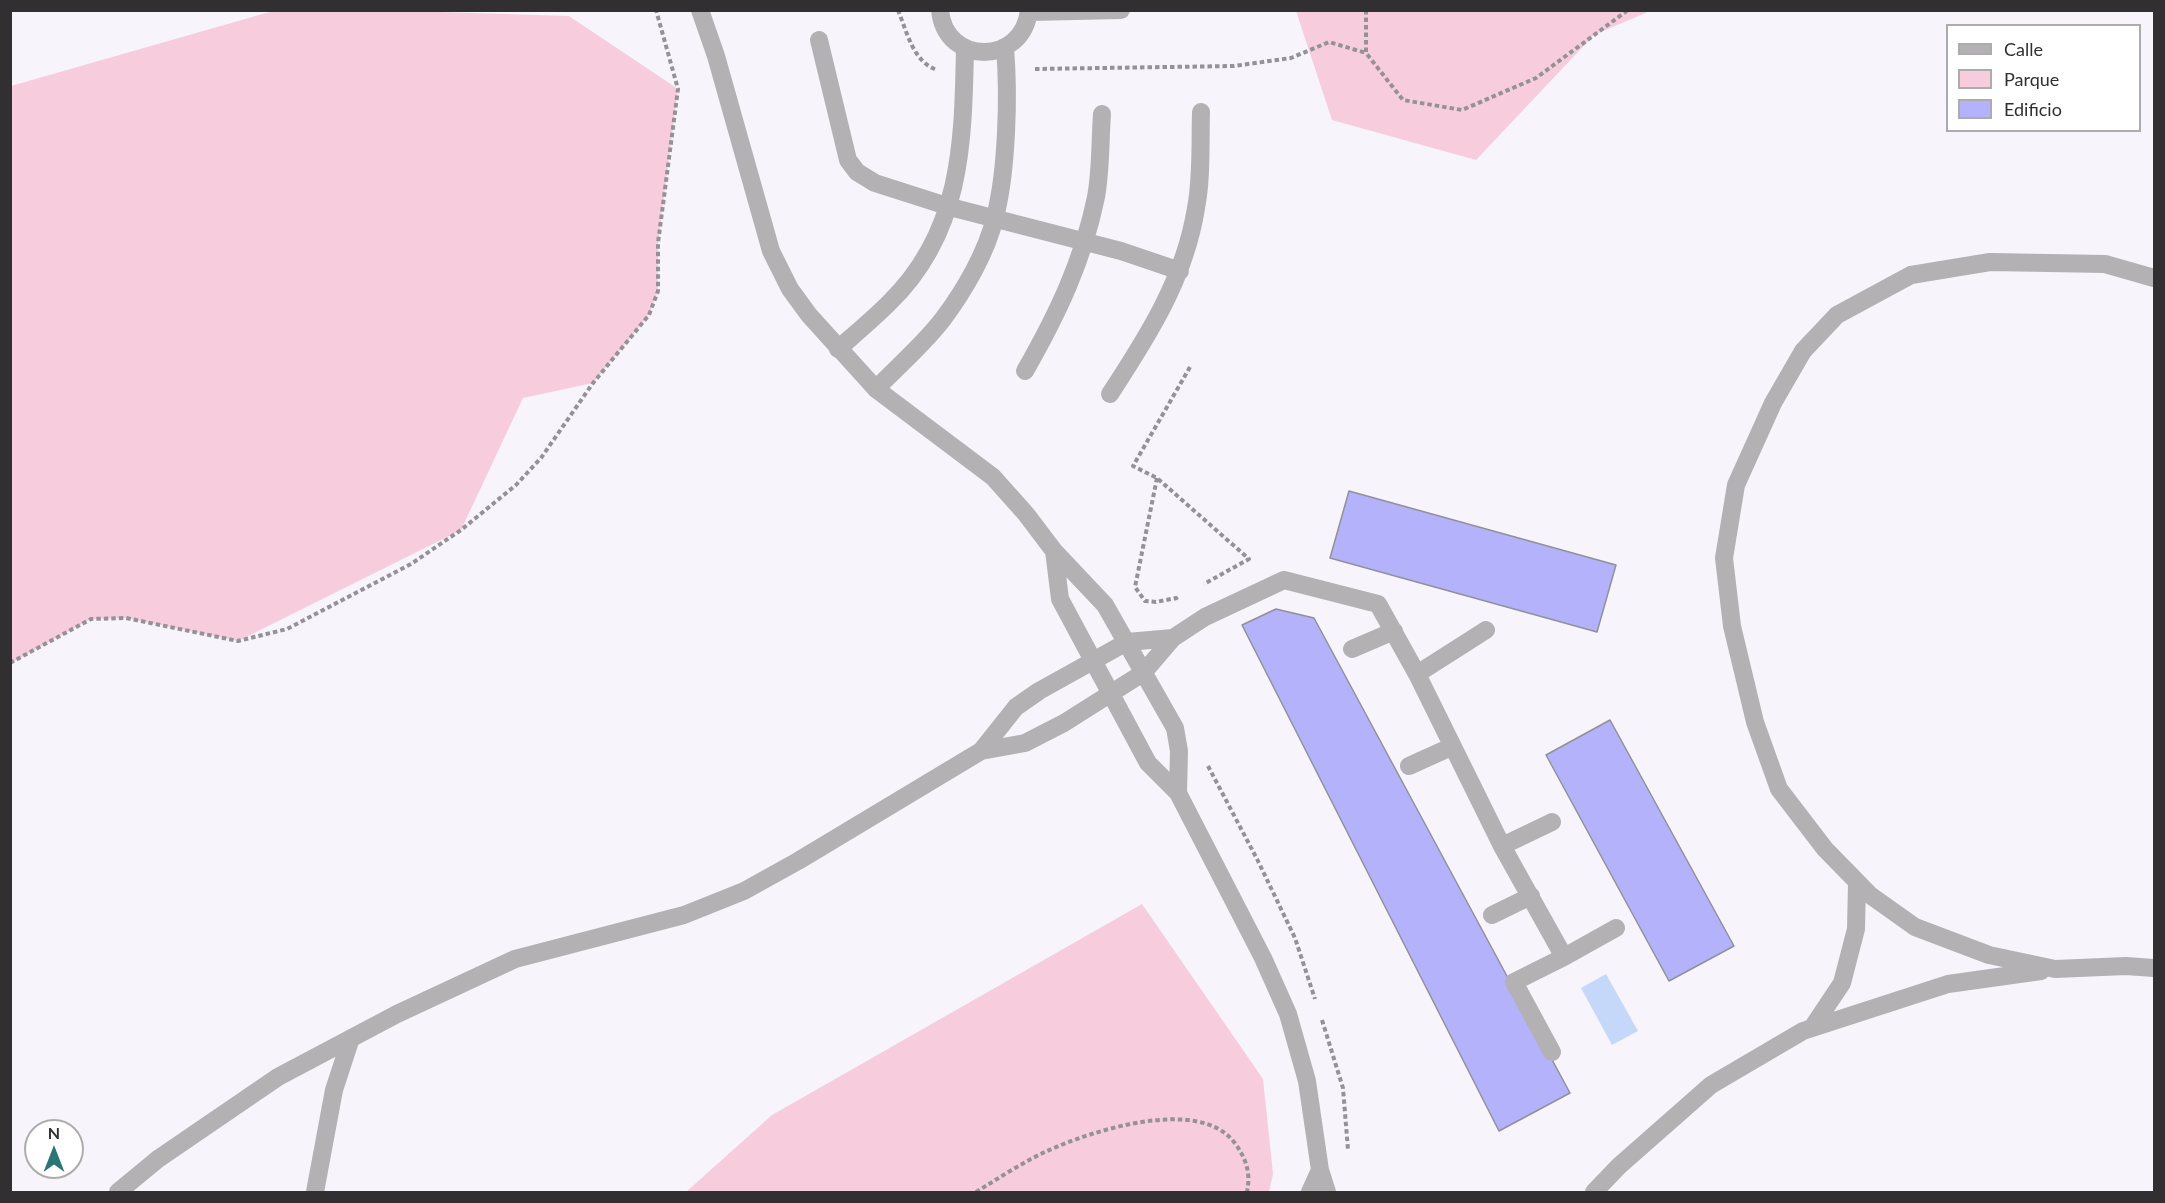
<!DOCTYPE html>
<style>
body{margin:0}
#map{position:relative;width:2165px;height:1203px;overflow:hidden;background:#f7f4fb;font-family:Lato,sans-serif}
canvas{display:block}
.frame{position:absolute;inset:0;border:12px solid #312f32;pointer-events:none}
.legend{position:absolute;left:1946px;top:24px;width:195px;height:108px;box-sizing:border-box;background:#fff;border:2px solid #adacad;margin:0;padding:8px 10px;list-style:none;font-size:18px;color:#312f32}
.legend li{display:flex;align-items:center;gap:12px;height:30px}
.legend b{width:30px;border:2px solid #adacad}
.north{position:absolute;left:24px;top:1119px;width:60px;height:60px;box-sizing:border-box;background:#fff;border:2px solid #adacad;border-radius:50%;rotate:0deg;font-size:16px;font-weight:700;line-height:24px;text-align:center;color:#312f32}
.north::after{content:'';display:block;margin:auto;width:21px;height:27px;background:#2b7576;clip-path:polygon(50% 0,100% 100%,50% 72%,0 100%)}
</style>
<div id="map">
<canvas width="2165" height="1203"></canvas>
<div class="frame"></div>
<ul class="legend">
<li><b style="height:8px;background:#b4b1b4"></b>Calle</li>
<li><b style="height:16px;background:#f7cdde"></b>Parque</li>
<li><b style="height:16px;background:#b3b2fb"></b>Edificio</li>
</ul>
<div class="north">N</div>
</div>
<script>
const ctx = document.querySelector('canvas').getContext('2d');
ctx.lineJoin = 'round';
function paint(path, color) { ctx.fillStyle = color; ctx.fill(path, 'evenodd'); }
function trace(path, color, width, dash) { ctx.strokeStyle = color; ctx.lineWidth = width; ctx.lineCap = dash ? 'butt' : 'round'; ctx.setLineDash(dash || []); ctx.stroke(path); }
paint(new Path2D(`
 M 273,11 L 409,11 L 569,16 L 678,89 L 658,243 L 658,291 L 649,315 L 593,383 L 523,398 L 461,530 L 238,641 L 126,618 L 91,619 L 11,663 L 11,86 Z
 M 1296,11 L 1296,10 L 1650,11 L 1594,35 L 1476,160 L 1332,120 Z
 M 1142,904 L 1263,1079 L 1273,1174 L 1269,1192 L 686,1192 L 772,1115 Z`), '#f7cdde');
paint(new Path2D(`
 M 1606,974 L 1638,1031 L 1612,1045 L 1581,988 Z`), '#c5d8fa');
const building = new Path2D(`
 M 1349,491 L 1616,565 L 1597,632 L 1330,558 Z
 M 1276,609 L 1314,618 L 1570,1093 L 1499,1131 L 1242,625 Z
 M 1610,720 L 1734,946 L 1669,981 L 1546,755 Z`);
paint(building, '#b3b2fb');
trace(building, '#919199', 1.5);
trace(new Path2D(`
 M 898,10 C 907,32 913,62 937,70
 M 1366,10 L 1366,53 L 1403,100 L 1462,110 L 1536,78 L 1628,10
 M 1035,69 L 1234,66 L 1291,58 L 1329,42 L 1366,53
 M 1190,367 L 1133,466 L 1157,478 L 1249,559 L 1204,584
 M 1157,478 L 1135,587 L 1145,601 L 1156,602 L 1176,598 L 1178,602
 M 10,663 L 91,619 L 126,618 L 238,641 L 287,629 L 411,564 L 461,530 L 516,485 L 541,458 L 593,383 L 649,315 L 658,291 L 658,243 L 678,89 L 656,10
 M 1208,766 L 1257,859 L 1295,938 L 1315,999
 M 1322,1020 L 1343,1088 L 1348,1150
 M 976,1192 C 999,1178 1023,1162 1047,1151 C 1091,1131 1198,1096 1234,1142 C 1246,1158 1251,1172 1247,1192`), '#959297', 4, [4.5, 3]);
trace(new Path2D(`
 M 940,10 C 945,66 1023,66 1029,10
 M 1029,12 L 1121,10
 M 819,40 L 848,160 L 857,172 L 875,183 L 950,207 L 1121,251 L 1180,271
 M 838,349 C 855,334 873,319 889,303 C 962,232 963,144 965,49
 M 1025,371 C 1057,315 1083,261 1096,197 C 1101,170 1100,141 1102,114
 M 876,389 C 898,366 924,344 943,319 C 964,291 987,252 995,217 C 1007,171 1009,95 1005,48
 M 1110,394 C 1148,336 1185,278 1196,208 C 1202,177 1200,143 1201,112`), '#b4b1b4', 18);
trace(new Path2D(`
 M 700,10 L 716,56 L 771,251 L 790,289 L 809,315 L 876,389 L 993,477 L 1026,514 L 1054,551 L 1105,605 L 1175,728 L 1179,751 L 1178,793 L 1263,958 L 1288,1014 L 1307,1081 L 1320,1170
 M 2154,278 L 2105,264 L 1990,262 L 1911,275 L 1837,315 L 1803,351 L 1773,403 L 1736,485 L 1724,558 L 1732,626 L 1755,722 L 1779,789 L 1825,849 L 1870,895 L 1915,927 L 1989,955 L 2055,969 L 2126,966 L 2154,968
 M 1054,551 L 1060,599 L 1148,763 L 1178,793
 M 1352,649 L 1394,631
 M 1417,674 L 1486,630
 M 981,751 L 1016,707 L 1039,691 L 1127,642 L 1173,638
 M 1409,766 L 1451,747
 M 1502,846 L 1552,822
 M 1492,915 L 1531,896
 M 1812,1028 L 1842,983 L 1856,929 L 1857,882
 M 1552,1052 L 1514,982 L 1564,957
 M 118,1192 L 158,1159 L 278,1077 L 397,1014 L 515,959 L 684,915 L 744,891 L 798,861 L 981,751 L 1025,743 L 1064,723 L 1143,673 L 1173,638 L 1205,617 L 1284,580 L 1378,604 L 1417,674 L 1502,846 L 1564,957 L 1616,928
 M 315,1192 L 334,1090 L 351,1038
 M 1310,1192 L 1320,1170 L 1327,1192
 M 1594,1192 L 1619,1166 L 1711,1085 L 1803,1031 L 1948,984 L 2041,971`), '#b4b1b4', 18);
</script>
